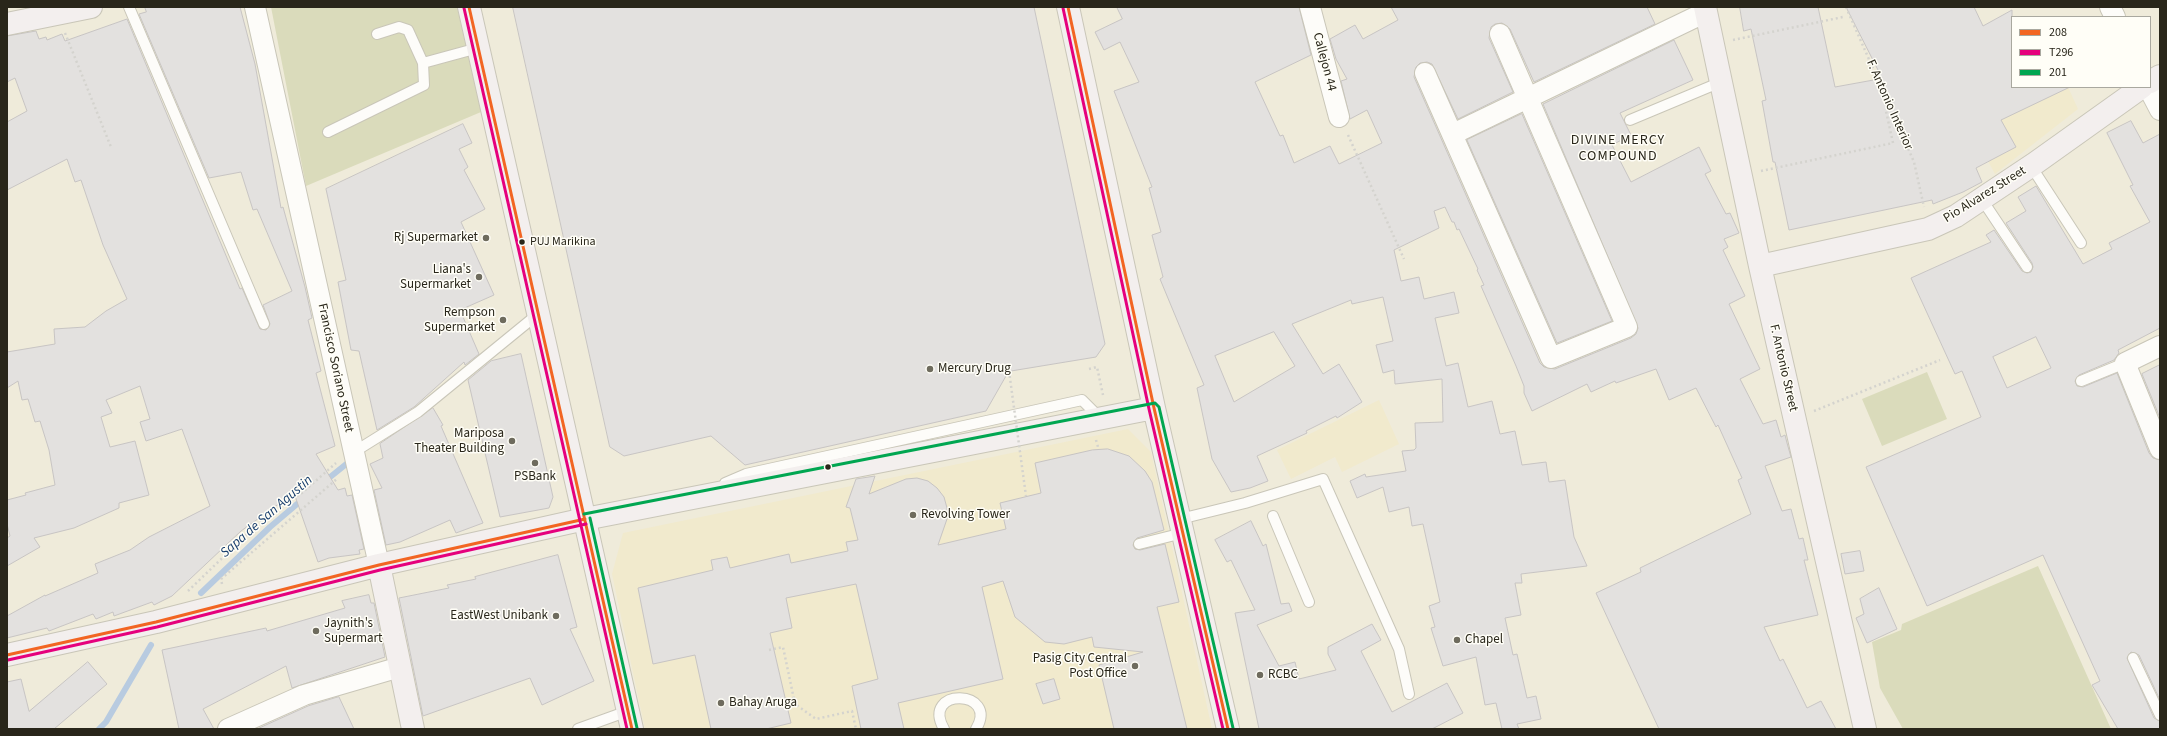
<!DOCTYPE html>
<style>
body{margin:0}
#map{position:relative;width:2167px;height:736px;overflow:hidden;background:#efebda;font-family:"Source Sans 3",sans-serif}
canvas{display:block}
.frame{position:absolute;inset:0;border:8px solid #29261a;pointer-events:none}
.legend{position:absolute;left:2011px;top:16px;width:140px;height:72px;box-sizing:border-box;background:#fffef7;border:1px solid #a9a89f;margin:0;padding:5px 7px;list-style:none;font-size:12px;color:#29261a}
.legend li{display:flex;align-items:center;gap:8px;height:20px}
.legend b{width:20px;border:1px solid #a9a89f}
</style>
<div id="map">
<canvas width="2167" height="736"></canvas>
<div class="frame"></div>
<ul class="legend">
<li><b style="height:5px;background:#f26522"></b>208</li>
<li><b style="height:5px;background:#e5007d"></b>T296</li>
<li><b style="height:5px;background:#00a651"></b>201</li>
</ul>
</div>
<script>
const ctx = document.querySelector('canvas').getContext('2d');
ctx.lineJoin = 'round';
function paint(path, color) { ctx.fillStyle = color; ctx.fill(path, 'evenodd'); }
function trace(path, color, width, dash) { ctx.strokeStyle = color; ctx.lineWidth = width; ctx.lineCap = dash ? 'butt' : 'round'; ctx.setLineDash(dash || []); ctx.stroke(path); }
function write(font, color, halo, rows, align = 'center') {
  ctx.font = font + ' "Source Sans 3",sans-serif'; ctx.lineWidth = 3; ctx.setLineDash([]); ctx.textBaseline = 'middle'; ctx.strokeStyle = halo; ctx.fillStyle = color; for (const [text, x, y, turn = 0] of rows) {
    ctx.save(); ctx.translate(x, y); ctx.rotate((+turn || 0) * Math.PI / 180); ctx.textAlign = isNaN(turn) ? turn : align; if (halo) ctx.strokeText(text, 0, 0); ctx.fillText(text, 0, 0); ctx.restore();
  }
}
paint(new Path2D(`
 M 2012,87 L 2068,87 L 2078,109 L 1995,174 L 1964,117 Z
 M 1379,400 L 1399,444 L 1342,472 L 1335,457 L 1291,479 L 1277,450 Z
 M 1128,429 L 1151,452 L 1212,729 L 645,729 L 612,574 L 623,533 Z`), '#f1eacd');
paint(new Path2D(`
 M 271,7 L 457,7 L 481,112 L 306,186 Z
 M 1927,372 L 1947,419 L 1882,446 L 1862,399 Z
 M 2038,566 L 2111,729 L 1903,729 L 1880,688 L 1872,642 L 1901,630 L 1902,624 Z`), '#dadbbb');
trace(new Path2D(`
 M 324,482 L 350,461
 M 201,593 L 270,527 L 303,499
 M 99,729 L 106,722 L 151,645`), '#b8cbe0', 6);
const building = new Path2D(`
 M 145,7 L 240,7 L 255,64 L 281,208 L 283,207 L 305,287 L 312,318 L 308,320 L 321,371 L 316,373 L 335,446 L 316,454 L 338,490 L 345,488 L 347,496 L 352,495 L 364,549 L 359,550 L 360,554 L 329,558 L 318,562 L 294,493 L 241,531 L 172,596 L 154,605 L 152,602 L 114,616 L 113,612 L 96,619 L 93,614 L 49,631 L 47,628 L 7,638 L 7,616 L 45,595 L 45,596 L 98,573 L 95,564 L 130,550 L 149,537 L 210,506 L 182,429 L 146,441 L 140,422 L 150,419 L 140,386 L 106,400 L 112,413 L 101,417 L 110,447 L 135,441 L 149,495 L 119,503 L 119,508 L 74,528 L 34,538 L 40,547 L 7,566 L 7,538 L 10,536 L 7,524 L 7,500 L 26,495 L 25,493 L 55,485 L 49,450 L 40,421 L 35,422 L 28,399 L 22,400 L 18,381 L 7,388 L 7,352 L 55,344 L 54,329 L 85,327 L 106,311 L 127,299 L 103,245 L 81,180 L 75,182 L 67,159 L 7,190 L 7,122 L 27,111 L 15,78 L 7,82 L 7,36 L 36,31 L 39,39 L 46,37 L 47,40 L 62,34 L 65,41 L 127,19 L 240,289 L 242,288 L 260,329 L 266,330 L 270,324 L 263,305 L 292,291 L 257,209 L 253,210 L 241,172 L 209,178 L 139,14 L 146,12 Z
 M 513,7 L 1034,7 L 1105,344 L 1096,357 L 1011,371 L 1010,369 L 986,411 L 745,465 L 711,436 L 624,456 L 610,447 Z
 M 1117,7 L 1299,7 L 1311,55 L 1255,82 L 1280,136 L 1283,135 L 1294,163 L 1330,146 L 1339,164 L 1382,143 L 1367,110 L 1350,119 L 1341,81 L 1347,79 L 1336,59 L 1330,39 L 1355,25 L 1363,39 L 1398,20 L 1391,7 L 1647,7 L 1655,24 L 1534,82 L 1510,29 L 1502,23 L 1495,24 L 1491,27 L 1489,38 L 1513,92 L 1458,119 L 1432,64 L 1427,62 L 1420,63 L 1416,67 L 1414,77 L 1540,363 L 1544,367 L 1555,369 L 1631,338 L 1636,334 L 1638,328 L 1543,104 L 1674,40 L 1693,80 L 1620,113 L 1631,135 L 1612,145 L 1631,182 L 1699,147 L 1711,171 L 1705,174 L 1726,214 L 1730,213 L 1739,233 L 1724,239 L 1728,247 L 1723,250 L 1745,296 L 1729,304 L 1760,369 L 1740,379 L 1763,424 L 1776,420 L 1781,437 L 1785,435 L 1787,443 L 1791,457 L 1765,466 L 1782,511 L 1791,509 L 1799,539 L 1803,538 L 1808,560 L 1804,560 L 1818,615 L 1764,627 L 1780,661 L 1783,659 L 1807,708 L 1821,701 L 1836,729 L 1659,729 L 1596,593 L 1641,572 L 1640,568 L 1751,514 L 1738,480 L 1742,478 L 1718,425 L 1716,427 L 1696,388 L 1669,400 L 1656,369 L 1616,383 L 1615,381 L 1591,392 L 1587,384 L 1532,411 L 1524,393 L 1524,386 L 1516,366 L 1481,286 L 1484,285 L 1477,270 L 1478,269 L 1459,229 L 1457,230 L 1454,222 L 1452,222 L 1445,207 L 1434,211 L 1439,228 L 1394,250 L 1401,281 L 1419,277 L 1424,299 L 1454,292 L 1459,313 L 1435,318 L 1446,366 L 1458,363 L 1468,407 L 1492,401 L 1500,434 L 1515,431 L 1522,465 L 1546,462 L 1549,482 L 1565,480 L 1574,537 L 1587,566 L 1521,574 L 1522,583 L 1515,583 L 1521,615 L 1505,618 L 1513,655 L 1517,654 L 1527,698 L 1536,696 L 1541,719 L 1517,724 L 1519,729 L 1502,729 L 1496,703 L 1485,705 L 1476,657 L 1443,666 L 1431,628 L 1435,627 L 1429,606 L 1440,602 L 1423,524 L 1412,526 L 1409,507 L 1389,512 L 1383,487 L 1357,498 L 1350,481 L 1365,474 L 1366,477 L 1406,471 L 1402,451 L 1414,450 L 1416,448 L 1415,423 L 1443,422 L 1442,379 L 1395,384 L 1394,370 L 1383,373 L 1376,345 L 1393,341 L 1383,297 L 1352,304 L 1351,300 L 1292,324 L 1323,374 L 1339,364 L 1362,402 L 1337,418 L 1336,416 L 1306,431 L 1307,433 L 1257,456 L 1268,481 L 1250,488 L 1231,492 L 1212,459 L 1197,388 L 1204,385 L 1160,279 L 1163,277 L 1152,235 L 1161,232 L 1149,188 L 1152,187 L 1114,91 L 1139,82 L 1120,42 L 1104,50 L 1095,32 L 1122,19 ZM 1274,332 L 1295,366 L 1234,402 L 1215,356 Z
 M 1740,7 L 1818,7 L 1835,87 L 1879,79 L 1876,72 L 1878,70 L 1846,7 L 1974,7 L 1983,26 L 2012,10 L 2012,87 L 2070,87 L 2001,120 L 2016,147 L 1976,168 L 1982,182 L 1963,192 L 1933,204 L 1932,200 L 1789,230 L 1775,162 L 1773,162 L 1762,101 L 1766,100 L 1751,29 L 1744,31 Z
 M 1522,114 L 1612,321 L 1557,343 L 1467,140 Z
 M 2131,121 L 2143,143 L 2160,134 L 2160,328 L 2118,350 L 2119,353 L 2114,360 L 2079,375 L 2075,381 L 2077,386 L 2083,387 L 2117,373 L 2149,453 L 2153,458 L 2160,460 L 2160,700 L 2139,655 L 2131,652 L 2127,658 L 2154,718 L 2160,721 L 2160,729 L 2118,729 L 2092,685 L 2100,681 L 2043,555 L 1927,606 L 1866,467 L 1981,417 L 1962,371 L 1955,374 L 1911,278 L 1991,242 L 1986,235 L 1994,230 L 2022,271 L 2027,273 L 2031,272 L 2033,267 L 2032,263 L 2006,223 L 2026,211 L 2018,197 L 2036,186 L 2083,264 L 2112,249 L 2109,243 L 2150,222 L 2130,186 L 2133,185 L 2107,133 ZM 2036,337 L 2051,368 L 2007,388 L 1993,357 Z
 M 463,124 L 472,143 L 459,149 L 468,167 L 464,170 L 485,209 L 461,222 L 494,295 L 460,310 L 479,354 L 465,365 L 464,362 L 414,407 L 377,430 L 359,351 L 351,350 L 338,282 L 346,280 L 326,189 Z
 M 521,354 L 553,497 L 549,508 L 500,517 L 468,380 L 491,361 Z
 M 2160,365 L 2160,418 L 2142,374 Z
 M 433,408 L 443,425 L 441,426 L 483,523 L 456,533 L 450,520 L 400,542 L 386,545 L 374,490 L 382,488 L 370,464 L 383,458 L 380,444 Z
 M 1108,449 L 1129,456 L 1145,471 L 1152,482 L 1164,530 L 1137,538 L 1133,545 L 1135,549 L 1140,550 L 1165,544 L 1179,602 L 1157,607 L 1187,729 L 1114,729 L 1099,665 L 1143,652 L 1094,647 L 1092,637 L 1064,644 L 1045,642 L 1015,617 L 1003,581 L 982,587 L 1003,679 L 898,703 L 904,729 L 861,729 L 852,686 L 878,679 L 856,584 L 786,598 L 792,628 L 770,633 L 791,723 L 766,729 L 711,729 L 695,655 L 653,664 L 638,588 L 713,570 L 711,560 L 727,557 L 730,568 L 789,554 L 791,563 L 848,551 L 846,542 L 858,540 L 850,508 L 846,507 L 856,479 L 875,476 L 869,494 L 906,479 L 917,478 L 928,481 L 937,488 L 944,497 L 947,508 L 947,519 L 938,545 L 1006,529 L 1000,503 L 1041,493 L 1035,463 L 1092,450 Z
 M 1251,521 L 1263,546 L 1266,544 L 1281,604 L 1289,603 L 1292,611 L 1257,625 L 1279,666 L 1295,662 L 1299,679 L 1336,670 L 1328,654 L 1328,647 L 1372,624 L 1381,640 L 1361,651 L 1392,712 L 1447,683 L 1463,713 L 1432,729 L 1259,729 L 1235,613 L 1255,610 L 1231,560 L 1227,562 L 1215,540 Z
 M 1860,551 L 1864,571 L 1845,574 L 1841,554 Z
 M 558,555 L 577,627 L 570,629 L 594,681 L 542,705 L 530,678 L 423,716 L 399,598 L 449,588 L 447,585 L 476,579 L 475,577 Z
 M 1879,588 L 1897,629 L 1867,643 L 1856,618 L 1864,614 L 1860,599 Z
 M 369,595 L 371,603 L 374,603 L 385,657 L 292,688 L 286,666 L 203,709 L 214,729 L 179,729 L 162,650 L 266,628 L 267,631 L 345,608 L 342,601 Z
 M 88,662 L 107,684 L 54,729 L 7,729 L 7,682 L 21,679 L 29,711 Z
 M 1054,679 L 1060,699 L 1043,704 L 1036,684 Z
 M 339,697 L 354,729 L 257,729 L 308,706 Z`);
paint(building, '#e3e1df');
trace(building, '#c7c4c3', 1);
const lane = new Path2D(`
 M 129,7 L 264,324
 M 423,63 L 478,48
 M 1630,120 L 1721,82
 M 328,132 L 424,85 L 423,63 L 408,30 L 399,27 L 377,34
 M 2031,166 L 2081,243
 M 1981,198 L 2027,267
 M 2081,381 L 2125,363
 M 354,452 L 418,412 L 538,314
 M 725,483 L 746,474 L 1082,400 L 1101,419
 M 1273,516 L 1309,602
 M 1180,519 L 1245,503 L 1323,479 L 1399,649 L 1409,694
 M 1139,544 L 1183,533
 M 2133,658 L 2160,715
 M 578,729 L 628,711
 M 944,729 C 920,687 1000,689 976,729`);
const street = new Path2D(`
 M 255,7 L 379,565
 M 1310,7 L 1339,117
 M 2110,7 L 2115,17
 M 1425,73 L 1551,358 L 1627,327 L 1500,34
 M 2148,87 L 2160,110
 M 1453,134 L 1706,12
 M 2160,346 L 2125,363 L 2160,449
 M 228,729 L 304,695 L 400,667`);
const secondary = new Path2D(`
 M 469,7 L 632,729
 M 1068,7 L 1154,408 L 1228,729
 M 1705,7 L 1760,266 L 1865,729
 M 7,24 L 91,7
 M 2150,82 L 2160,76
 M 1760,266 L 1928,229 L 1956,216 L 2034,164 L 2142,87
 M 379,565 L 413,729
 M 7,655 L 156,622 L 379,565 L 585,519 L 1154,408`);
trace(lane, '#c9c6b8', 12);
trace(street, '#c9c6b8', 22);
trace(secondary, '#c9c6b8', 24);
trace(new Path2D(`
 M 1846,7 L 1914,162 L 1924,207
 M 65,33 L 111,147
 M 1733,40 L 1843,17
 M 1348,135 L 1404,259
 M 1761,171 L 1893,143 L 1886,111
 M 1089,369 L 1097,367 L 1103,395
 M 1814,411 L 1940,360
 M 1096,440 L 1098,447
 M 222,584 L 221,579 L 338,478
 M 188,591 L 271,511 L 302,493 L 336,463
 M 769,650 L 783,647 L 795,704 L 816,719 L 852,711 L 856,729`), '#d4d3ce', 2.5, [2, 3]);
trace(lane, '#fdfcf9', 10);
trace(street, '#fdfcf9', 20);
trace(secondary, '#f3efee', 22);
trace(new Path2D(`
 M 1009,371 L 1026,496`), '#d4d3ce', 2.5, [2, 3]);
trace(new Path2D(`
 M 469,7 L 632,729
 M 1068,7 L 1154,408 L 1228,729
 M 7,655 L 156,622 L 379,565 L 585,519`), '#f26522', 3);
trace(new Path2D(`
 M 464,8 L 627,729
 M 1063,8 L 1149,409 L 1223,729
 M 8,660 L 157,627 L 380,570 L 586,524`), '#e5007d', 3);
trace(new Path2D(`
 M 584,514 L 1155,403 L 1159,407 L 1233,728
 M 590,518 L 637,728`), '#00a651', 3);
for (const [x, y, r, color] of [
 [486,238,4,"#6e6b5d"],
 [522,242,3.5,"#29261a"],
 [479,277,4,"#6e6b5d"],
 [503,320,4,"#6e6b5d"],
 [930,369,4,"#6e6b5d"],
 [512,441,4,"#6e6b5d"],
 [535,463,4,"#6e6b5d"],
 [828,467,3.5,"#29261a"],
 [913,515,4,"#6e6b5d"],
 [556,616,4,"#6e6b5d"],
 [316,631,4,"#6e6b5d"],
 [1457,640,4,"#6e6b5d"],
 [1135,666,4,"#6e6b5d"],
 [1260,675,4,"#6e6b5d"],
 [721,703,4,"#6e6b5d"]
]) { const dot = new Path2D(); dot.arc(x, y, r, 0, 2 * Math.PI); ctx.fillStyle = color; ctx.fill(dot); trace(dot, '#fffef7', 1.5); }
write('12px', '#29261a', '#fffef7', [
 ["PUJ Marikina",530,242]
], 'left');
write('13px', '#29261a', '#fffef7', [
 ["Callejon 44",1324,62,75],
 ["F. Antonio Interior",1889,105,66],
 ["Pio Alvarez Street",1985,195,-32],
 ["Francisco Soriano Street",335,368,78],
 ["F. Antonio Street",1783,368,77]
]);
write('13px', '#29261a', '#fffef7', [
 ["Rj Supermarket",478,238],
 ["Liana's",471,270],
 ["Supermarket",471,285],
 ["Rempson",495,313],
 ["Supermarket",495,328],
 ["Mercury Drug",938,369,"left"],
 ["Mariposa",504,434],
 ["Theater Building",504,449],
 ["PSBank",535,477,"center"],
 ["Revolving Tower",921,515,"left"],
 ["EastWest Unibank",548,616],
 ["Jaynith's",324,624,"left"],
 ["Supermart",324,639,"left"],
 ["Chapel",1465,640,"left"],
 ["Pasig City Central",1127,659],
 ["Post Office",1127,674],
 ["RCBC",1268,675,"left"],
 ["Bahay Aruga",729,703,"left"]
], 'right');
ctx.letterSpacing = '1px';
write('14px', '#29261a', '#fffef7', [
 ["DIVINE MERCY",1618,141],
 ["COMPOUND",1618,157]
]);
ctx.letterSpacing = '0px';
write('italic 14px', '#193f6e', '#fffef7', [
 ["Sapa de San Agustin",267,517,-41]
]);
</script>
